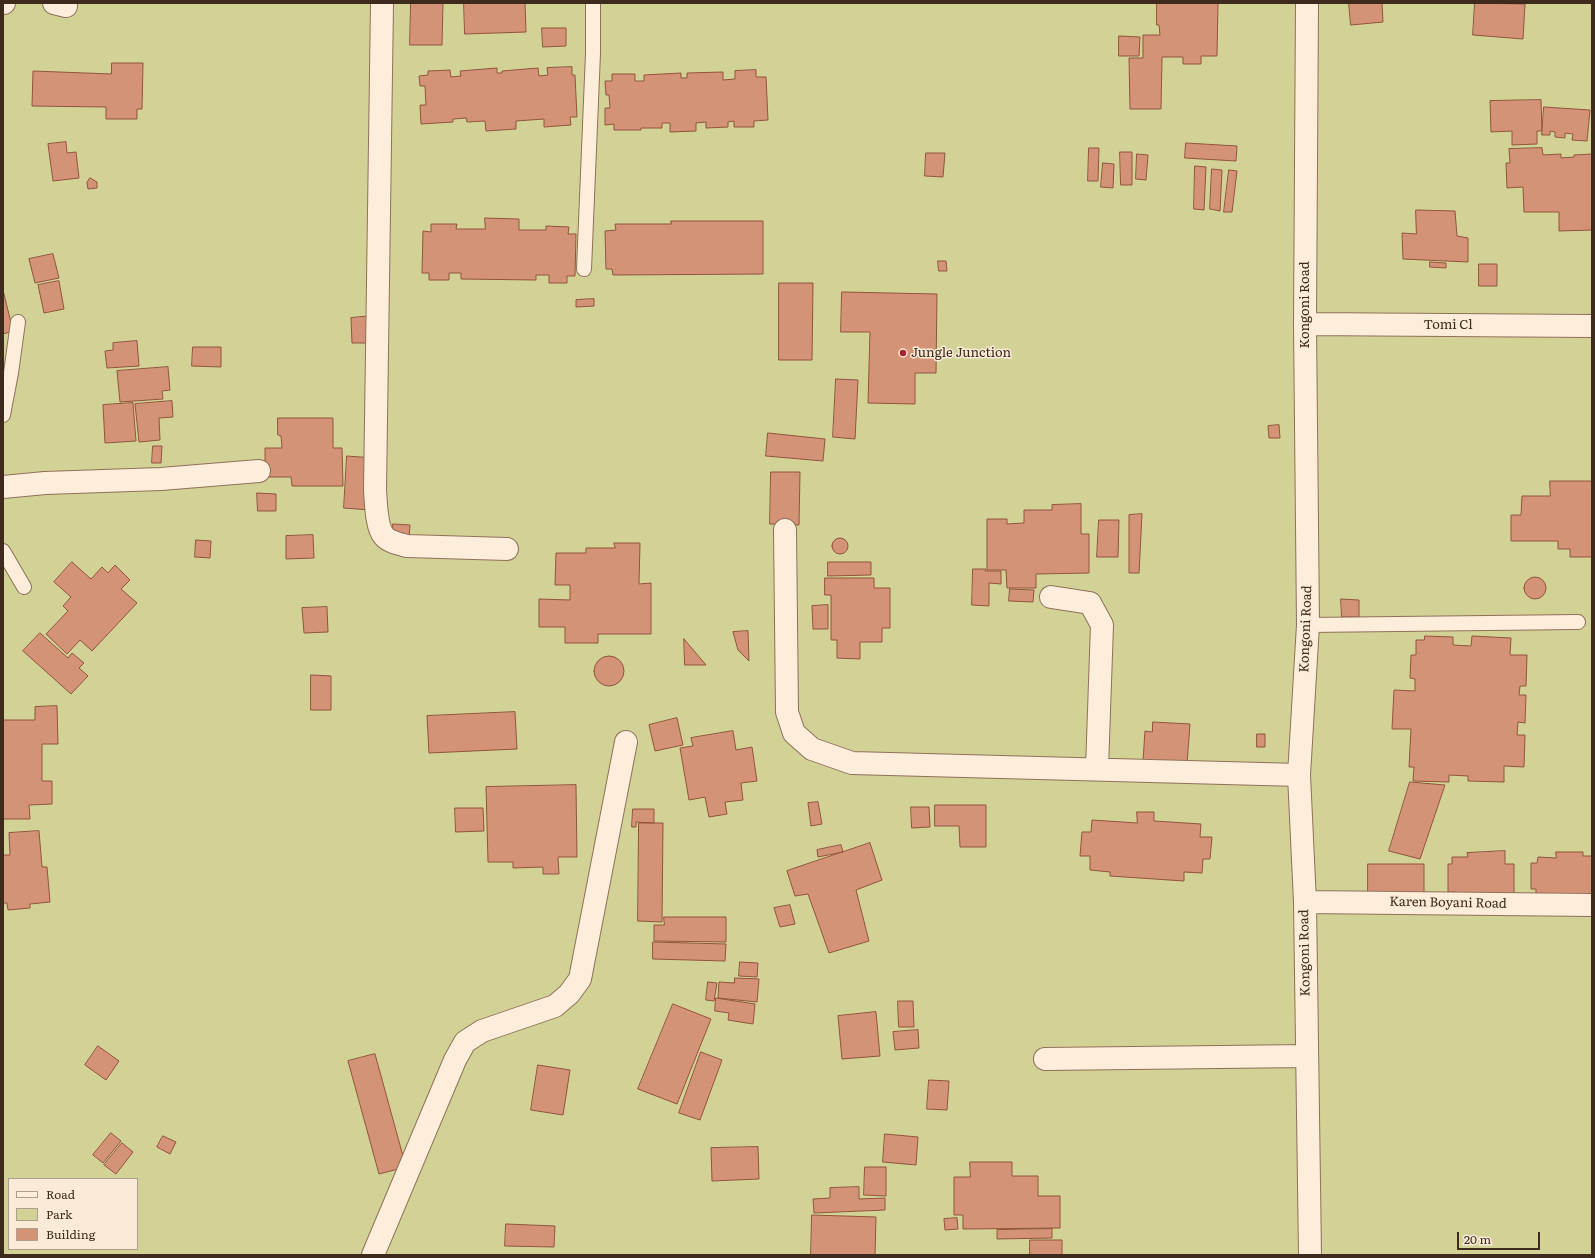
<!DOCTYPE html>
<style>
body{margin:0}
#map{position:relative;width:1595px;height:1258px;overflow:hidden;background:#f3e0c5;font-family:Literata,serif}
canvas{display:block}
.frame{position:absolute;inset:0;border:4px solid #3f2a1e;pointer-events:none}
.legend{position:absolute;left:8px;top:1178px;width:130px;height:72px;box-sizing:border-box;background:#f9ebd6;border:1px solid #af9e8c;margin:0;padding:5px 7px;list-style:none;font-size:12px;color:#3f2a1e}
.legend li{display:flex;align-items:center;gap:8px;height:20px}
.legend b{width:20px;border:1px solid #af9e8c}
.scale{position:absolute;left:1457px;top:1232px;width:83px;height:18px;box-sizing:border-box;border:2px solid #3f2a1e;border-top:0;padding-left:5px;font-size:12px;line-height:14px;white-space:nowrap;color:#3f2a1e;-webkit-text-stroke:3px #f9ebd6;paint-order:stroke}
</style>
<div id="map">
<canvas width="1595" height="1258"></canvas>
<div class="frame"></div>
<ul class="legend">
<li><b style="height:5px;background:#fceeda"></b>Road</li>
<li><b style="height:11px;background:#d2d297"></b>Park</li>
<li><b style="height:11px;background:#d49377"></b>Building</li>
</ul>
<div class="scale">20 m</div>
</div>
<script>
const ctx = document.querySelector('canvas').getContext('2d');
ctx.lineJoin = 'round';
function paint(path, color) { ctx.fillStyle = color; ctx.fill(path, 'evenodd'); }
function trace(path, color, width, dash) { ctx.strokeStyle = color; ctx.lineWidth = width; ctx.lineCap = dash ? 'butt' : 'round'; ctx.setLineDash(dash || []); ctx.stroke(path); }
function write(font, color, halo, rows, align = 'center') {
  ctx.font = font + ' Literata,serif'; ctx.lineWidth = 3; ctx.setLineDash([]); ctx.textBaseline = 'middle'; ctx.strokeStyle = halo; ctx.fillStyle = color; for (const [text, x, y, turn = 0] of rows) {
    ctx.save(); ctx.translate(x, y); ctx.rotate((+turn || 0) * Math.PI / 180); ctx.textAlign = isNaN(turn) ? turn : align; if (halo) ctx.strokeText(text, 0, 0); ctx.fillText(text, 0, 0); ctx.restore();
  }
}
paint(new Path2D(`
 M 3,3 L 1592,3 L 1592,1255 L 3,1255 ZM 9,1179 L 137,1179 L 137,1249 L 9,1249 Z`), '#d2d297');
const building = new Path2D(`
 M 411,3 L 443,3 L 442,45 L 410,45 Z
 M 464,3 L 525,3 L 526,32 L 465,34 Z
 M 1157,3 L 1218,3 L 1217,56 L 1201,56 L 1201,64 L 1183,64 L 1183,57 L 1162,57 L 1161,109 L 1130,109 L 1129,58 L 1143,58 L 1143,35 L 1160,35 L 1159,25 L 1157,25 Z
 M 1349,3 L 1382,3 L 1383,22 L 1351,25 Z
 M 1475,3 L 1525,4 L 1523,39 L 1473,35 Z
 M 542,28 L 566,28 L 566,46 L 543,47 Z
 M 1119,36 L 1140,37 L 1139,56 L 1119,56 Z
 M 112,63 L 143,63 L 142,109 L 137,109 L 137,119 L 106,119 L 106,107 L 32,106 L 33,71 L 111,74 Z
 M 572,67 L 572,75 L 575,75 L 577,117 L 570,117 L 571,125 L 544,127 L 544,119 L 516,121 L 516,129 L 486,131 L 485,121 L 467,122 L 466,118 L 453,119 L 453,122 L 421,124 L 420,105 L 426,105 L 425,86 L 420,86 L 419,76 L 428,75 L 428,71 L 450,70 L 451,77 L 461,76 L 460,71 L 497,68 L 497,73 L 502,73 L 502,71 L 538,68 L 539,76 L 548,75 L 547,68 Z
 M 756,70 L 756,77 L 766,77 L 768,120 L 754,121 L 754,127 L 734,127 L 734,121 L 728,122 L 728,127 L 706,128 L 706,122 L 696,123 L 696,131 L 670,132 L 670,123 L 662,123 L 662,128 L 641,128 L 641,130 L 614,130 L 614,124 L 605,125 L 605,108 L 610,108 L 609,95 L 606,95 L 605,81 L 612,81 L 612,74 L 635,74 L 635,81 L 644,81 L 644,75 L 681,73 L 681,78 L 687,78 L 687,73 L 723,72 L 723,80 L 735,79 L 735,71 Z
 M 1541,100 L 1542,131 L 1537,131 L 1537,144 L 1512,145 L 1512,131 L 1491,132 L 1490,101 Z
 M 1544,107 L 1590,110 L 1587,141 L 1572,140 L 1573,134 L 1565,133 L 1565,138 L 1555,137 L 1555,132 L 1550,131 L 1550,135 L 1542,135 Z
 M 66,142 L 67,153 L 76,152 L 79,178 L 53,181 L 48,144 Z
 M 1186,143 L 1237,146 L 1236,161 L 1185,158 Z
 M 1089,148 L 1099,148 L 1098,181 L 1088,181 Z
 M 1542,148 L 1543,155 L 1561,154 L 1561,158 L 1574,157 L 1574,155 L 1592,154 L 1592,230 L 1559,231 L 1559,212 L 1524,212 L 1523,187 L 1507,188 L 1506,163 L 1510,163 L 1509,149 Z
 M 1120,152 L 1132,152 L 1132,185 L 1121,185 Z
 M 926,153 L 945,153 L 943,177 L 925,176 Z
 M 1137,154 L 1148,155 L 1146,180 L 1136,179 Z
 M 1103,163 L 1114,164 L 1113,188 L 1101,187 Z
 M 1195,166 L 1206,167 L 1204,210 L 1194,209 Z
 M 1212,169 L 1222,170 L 1220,211 L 1210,209 Z
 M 1229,170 L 1237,171 L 1232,212 L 1224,212 Z
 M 90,178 L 97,182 L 97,188 L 88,189 L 87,183 Z
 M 1416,210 L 1455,211 L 1457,236 L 1468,238 L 1468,262 L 1403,259 L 1402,233 L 1416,234 Z
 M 485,218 L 519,219 L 519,230 L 546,230 L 546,226 L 569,227 L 568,234 L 576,234 L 575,276 L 567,276 L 567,283 L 549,283 L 549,275 L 536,275 L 536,280 L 461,279 L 461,273 L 449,273 L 449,280 L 429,280 L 429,273 L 422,273 L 423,231 L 431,232 L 431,224 L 457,224 L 456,229 L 485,229 Z
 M 671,221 L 763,221 L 763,274 L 613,275 L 612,269 L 606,269 L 605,231 L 616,230 L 615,224 L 671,224 Z
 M 53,254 L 59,278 L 35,283 L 29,259 Z
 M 938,261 L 946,261 L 947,271 L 939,271 Z
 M 1430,262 L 1446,263 L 1446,268 L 1430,267 Z
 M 1479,264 L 1497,264 L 1497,286 L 1479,286 Z
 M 59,281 L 64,309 L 44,313 L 38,285 Z
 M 779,283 L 813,283 L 812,360 L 779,360 Z
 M 3,290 L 13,331 L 3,334 Z
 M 842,292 L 937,294 L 936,373 L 915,373 L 915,404 L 868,403 L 870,332 L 841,332 Z
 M 594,299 L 594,306 L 576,307 L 576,300 Z
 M 372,316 L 373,343 L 352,343 L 351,318 Z
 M 137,341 L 139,366 L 107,368 L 105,351 L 113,350 L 113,343 Z
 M 193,347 L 221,347 L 221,367 L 192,366 Z
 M 168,367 L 170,390 L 162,391 L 163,399 L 120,402 L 117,371 Z
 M 836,379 L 858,380 L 855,439 L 833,437 Z
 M 172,401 L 173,417 L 159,418 L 160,440 L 139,442 L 135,404 Z
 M 133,403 L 136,441 L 105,443 L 103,405 Z
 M 278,418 L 333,418 L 333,448 L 342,448 L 343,486 L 292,486 L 291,477 L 265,477 L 265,448 L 282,448 L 281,436 L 278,435 Z
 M 1279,425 L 1280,438 L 1269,438 L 1268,426 Z
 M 768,433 L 825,439 L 823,461 L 766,456 Z
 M 153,446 L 162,446 L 161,463 L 152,463 Z
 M 347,456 L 374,458 L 370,510 L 344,508 Z
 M 771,472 L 800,472 L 799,525 L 770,524 Z
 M 1550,481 L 1592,481 L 1592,557 L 1570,557 L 1570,549 L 1558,549 L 1558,541 L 1511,541 L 1511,515 L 1521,515 L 1522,496 L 1550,496 Z
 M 257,493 L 276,494 L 276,511 L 258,511 Z
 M 1081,504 L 1081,534 L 1089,534 L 1089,573 L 1036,574 L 1036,588 L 1007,588 L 1006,570 L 987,570 L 987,519 L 1007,519 L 1007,524 L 1024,523 L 1024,510 L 1052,510 L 1052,505 Z
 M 1142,514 L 1139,573 L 1129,573 L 1129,515 Z
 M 1099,520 L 1119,520 L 1118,557 L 1097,557 Z
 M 393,524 L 410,525 L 409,537 L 393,536 Z
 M 313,535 L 314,558 L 286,559 L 286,536 Z
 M832 546a8 8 0 1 1 16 0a8 8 0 1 1-16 0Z
 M 196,540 L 211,541 L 210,558 L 195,557 Z
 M 614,543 L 640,543 L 639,584 L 651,583 L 651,634 L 598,634 L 598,643 L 565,643 L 565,627 L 539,627 L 539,599 L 570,600 L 570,585 L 555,585 L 556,553 L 586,553 L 586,548 L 615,548 Z
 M 72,562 L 91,579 L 102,567 L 108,573 L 115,565 L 130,580 L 121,589 L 137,603 L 92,651 L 80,640 L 67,654 L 46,634 L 68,611 L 63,606 L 71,597 L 54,582 Z
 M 828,562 L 871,562 L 871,575 L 828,576 Z
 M 973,569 L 986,569 L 985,571 L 1001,571 L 1001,584 L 989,583 L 989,606 L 972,605 Z
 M1524 588a11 11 0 1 1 22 0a11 11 0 1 1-22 0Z
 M 825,578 L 874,578 L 874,588 L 890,588 L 890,628 L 882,628 L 882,642 L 860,642 L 860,659 L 837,658 L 837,640 L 831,640 L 831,595 L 825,595 Z
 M 1010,589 L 1034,590 L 1033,602 L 1009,601 Z
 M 1341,599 L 1359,600 L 1359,617 L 1342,617 Z
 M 828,605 L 828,629 L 813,629 L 812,606 Z
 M 327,607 L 328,632 L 304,633 L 302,608 Z
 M 748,631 L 749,661 L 738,650 L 733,632 Z
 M 40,633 L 68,658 L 72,653 L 84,663 L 79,668 L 88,676 L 71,694 L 23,651 Z
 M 1425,636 L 1453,637 L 1453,645 L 1471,646 L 1472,636 L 1511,638 L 1510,655 L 1527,655 L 1526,686 L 1520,686 L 1519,695 L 1526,695 L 1525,723 L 1518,722 L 1517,735 L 1525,735 L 1524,767 L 1504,766 L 1504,782 L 1468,781 L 1468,776 L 1449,775 L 1449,782 L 1413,781 L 1414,767 L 1409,767 L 1411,729 L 1392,729 L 1394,690 L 1415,691 L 1415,679 L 1410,678 L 1411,655 L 1416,655 L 1416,640 L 1424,640 Z
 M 684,639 L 706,665 L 685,665 Z
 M594 671a15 15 0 1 1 30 0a15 15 0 1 1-30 0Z
 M 311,675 L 331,676 L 331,710 L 311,710 Z
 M 57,706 L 58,744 L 42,744 L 42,781 L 52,781 L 52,804 L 29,805 L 30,819 L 3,819 L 3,720 L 35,720 L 35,707 Z
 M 515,712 L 517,749 L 429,753 L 427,716 Z
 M 677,718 L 683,745 L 655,751 L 649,725 Z
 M 1153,722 L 1190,724 L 1187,764 L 1143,761 L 1145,731 L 1152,732 Z
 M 733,731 L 736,750 L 752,747 L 757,781 L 741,783 L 743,800 L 725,802 L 727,814 L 709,817 L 705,797 L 689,800 L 680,748 L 693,746 L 691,738 Z
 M 1257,734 L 1265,734 L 1265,747 L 1257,747 Z
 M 1410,782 L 1445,785 L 1420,859 L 1389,851 Z
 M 576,785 L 577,857 L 558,857 L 559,874 L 543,874 L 543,867 L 513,868 L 513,862 L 488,862 L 486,787 Z
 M 818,802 L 822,824 L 811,826 L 808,803 Z
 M 935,805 L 986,805 L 986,847 L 960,847 L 959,826 L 935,826 Z
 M 911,807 L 929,807 L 930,827 L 912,828 Z
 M 455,808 L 483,808 L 484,831 L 456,832 Z
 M 633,809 L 654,809 L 654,823 L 636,822 L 636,827 L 632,827 Z
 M 1137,812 L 1154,812 L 1154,821 L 1201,824 L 1200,837 L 1212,837 L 1210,859 L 1203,859 L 1202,873 L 1184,872 L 1184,881 L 1110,876 L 1110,872 L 1090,870 L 1090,856 L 1080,856 L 1082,832 L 1091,832 L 1092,820 L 1137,823 Z
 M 639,823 L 663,823 L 662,922 L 638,921 Z
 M 39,831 L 42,867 L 47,867 L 50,902 L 30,904 L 30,908 L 8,910 L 7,903 L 3,903 L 3,855 L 10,855 L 9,833 Z
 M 870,843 L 882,880 L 856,890 L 869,941 L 829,953 L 808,894 L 795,896 L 787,871 Z
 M 841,845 L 843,852 L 818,857 L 817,850 Z
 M 1505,851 L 1505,864 L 1514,864 L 1514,898 L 1456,899 L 1456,892 L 1448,892 L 1448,864 L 1452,864 L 1452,857 L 1468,857 L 1467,853 Z
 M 1556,852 L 1583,852 L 1583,856 L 1592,856 L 1592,898 L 1536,897 L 1536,889 L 1531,889 L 1531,863 L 1537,863 L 1538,857 L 1556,858 Z
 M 1368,864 L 1424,864 L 1424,895 L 1368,895 Z
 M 790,905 L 795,924 L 780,927 L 774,908 Z
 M 664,917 L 726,917 L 726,942 L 654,941 L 654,925 L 664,925 Z
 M 653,942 L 726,944 L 725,961 L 653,959 Z
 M 740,962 L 758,963 L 757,977 L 739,976 Z
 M 735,978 L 759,979 L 757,1002 L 718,998 L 719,982 L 734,983 Z
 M 708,982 L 717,983 L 714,1001 L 706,1000 Z
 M 716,998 L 755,1004 L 753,1024 L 728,1020 L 729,1013 L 715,1011 Z
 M 898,1001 L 913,1001 L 914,1027 L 899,1027 Z
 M 673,1004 L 711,1019 L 677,1104 L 638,1089 Z
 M 876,1012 L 880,1056 L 842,1059 L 838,1016 Z
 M 918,1030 L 919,1048 L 895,1050 L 893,1032 Z
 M 98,1046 L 119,1061 L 106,1080 L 85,1065 Z
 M 701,1052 L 722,1060 L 700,1120 L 679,1113 Z
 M 375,1054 L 406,1167 L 379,1174 L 348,1061 Z
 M 538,1065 L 570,1070 L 563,1115 L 531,1110 Z
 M 929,1080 L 949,1081 L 947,1110 L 927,1109 Z
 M 111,1133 L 121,1141 L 103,1163 L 93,1155 Z
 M 885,1134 L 918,1137 L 916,1165 L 883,1162 Z
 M 163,1136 L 176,1142 L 170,1154 L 157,1147 Z
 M 122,1143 L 133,1152 L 116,1174 L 104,1165 Z
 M 758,1147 L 759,1179 L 712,1181 L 711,1148 Z
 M 970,1162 L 1012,1162 L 1012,1176 L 1038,1176 L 1038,1196 L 1060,1196 L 1060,1228 L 963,1229 L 963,1215 L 954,1215 L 954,1177 L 970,1177 Z
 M 865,1167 L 886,1167 L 886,1196 L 864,1195 Z
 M 859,1187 L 859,1199 L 885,1198 L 885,1210 L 814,1213 L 813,1199 L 830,1198 L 830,1188 Z
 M 812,1215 L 876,1217 L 875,1255 L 811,1255 Z
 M 957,1218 L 958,1229 L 945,1230 L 944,1219 Z
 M 506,1224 L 555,1226 L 554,1247 L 505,1246 Z
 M 1052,1229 L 1052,1238 L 997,1239 L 997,1230 Z
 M 1030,1240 L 1062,1240 L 1062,1255 L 1030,1255 Z`);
paint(building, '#d49377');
trace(building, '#92543c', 1);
const service = new Path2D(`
 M 584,269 L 593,53 L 593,3
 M 3,415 L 11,373 L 18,322
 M 3,551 L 24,587
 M 1308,625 L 1578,622`);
const minor = new Path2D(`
 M 3,3 L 4,3
 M 54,3 L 66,6
 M 382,3 L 375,490 C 376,501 376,527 384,536 C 389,542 399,544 407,546 L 507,549
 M 1307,3 L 1305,324 L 1308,625 L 1299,775 L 1305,902 L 1310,1255
 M 1305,324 L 1592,326
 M 3,487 L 45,483 L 161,479 L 259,471
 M 785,530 L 787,712 L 794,733 L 812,749 L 852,763 L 1299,775
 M 1051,597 L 1090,603 L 1102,625 L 1097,769
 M 1305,902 L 1592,905
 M 1045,1059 L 1307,1056
 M 373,1255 L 455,1060 L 465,1042 L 482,1031 L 555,1006 L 569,994 L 580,979 L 626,742`);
trace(service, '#907059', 16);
trace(minor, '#907059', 24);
trace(service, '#fceeda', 14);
trace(minor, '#fceeda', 22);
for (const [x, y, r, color] of [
 [903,353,4,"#a52233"]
]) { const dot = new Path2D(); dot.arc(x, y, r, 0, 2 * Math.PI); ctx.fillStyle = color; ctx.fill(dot); trace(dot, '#f9ebd6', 1.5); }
write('13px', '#3f2a1e', '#f9ebd6', [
 ["Kongoni Road",1305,305,-90],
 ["Tomi Cl",1448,325],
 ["Kongoni Road",1306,629,-88],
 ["Karen Boyani Road",1448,903,1],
 ["Kongoni Road",1305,953,-91]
]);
write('13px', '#3f2a1e', '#f9ebd6', [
 ["Jungle Junction",911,353]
], 'left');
</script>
